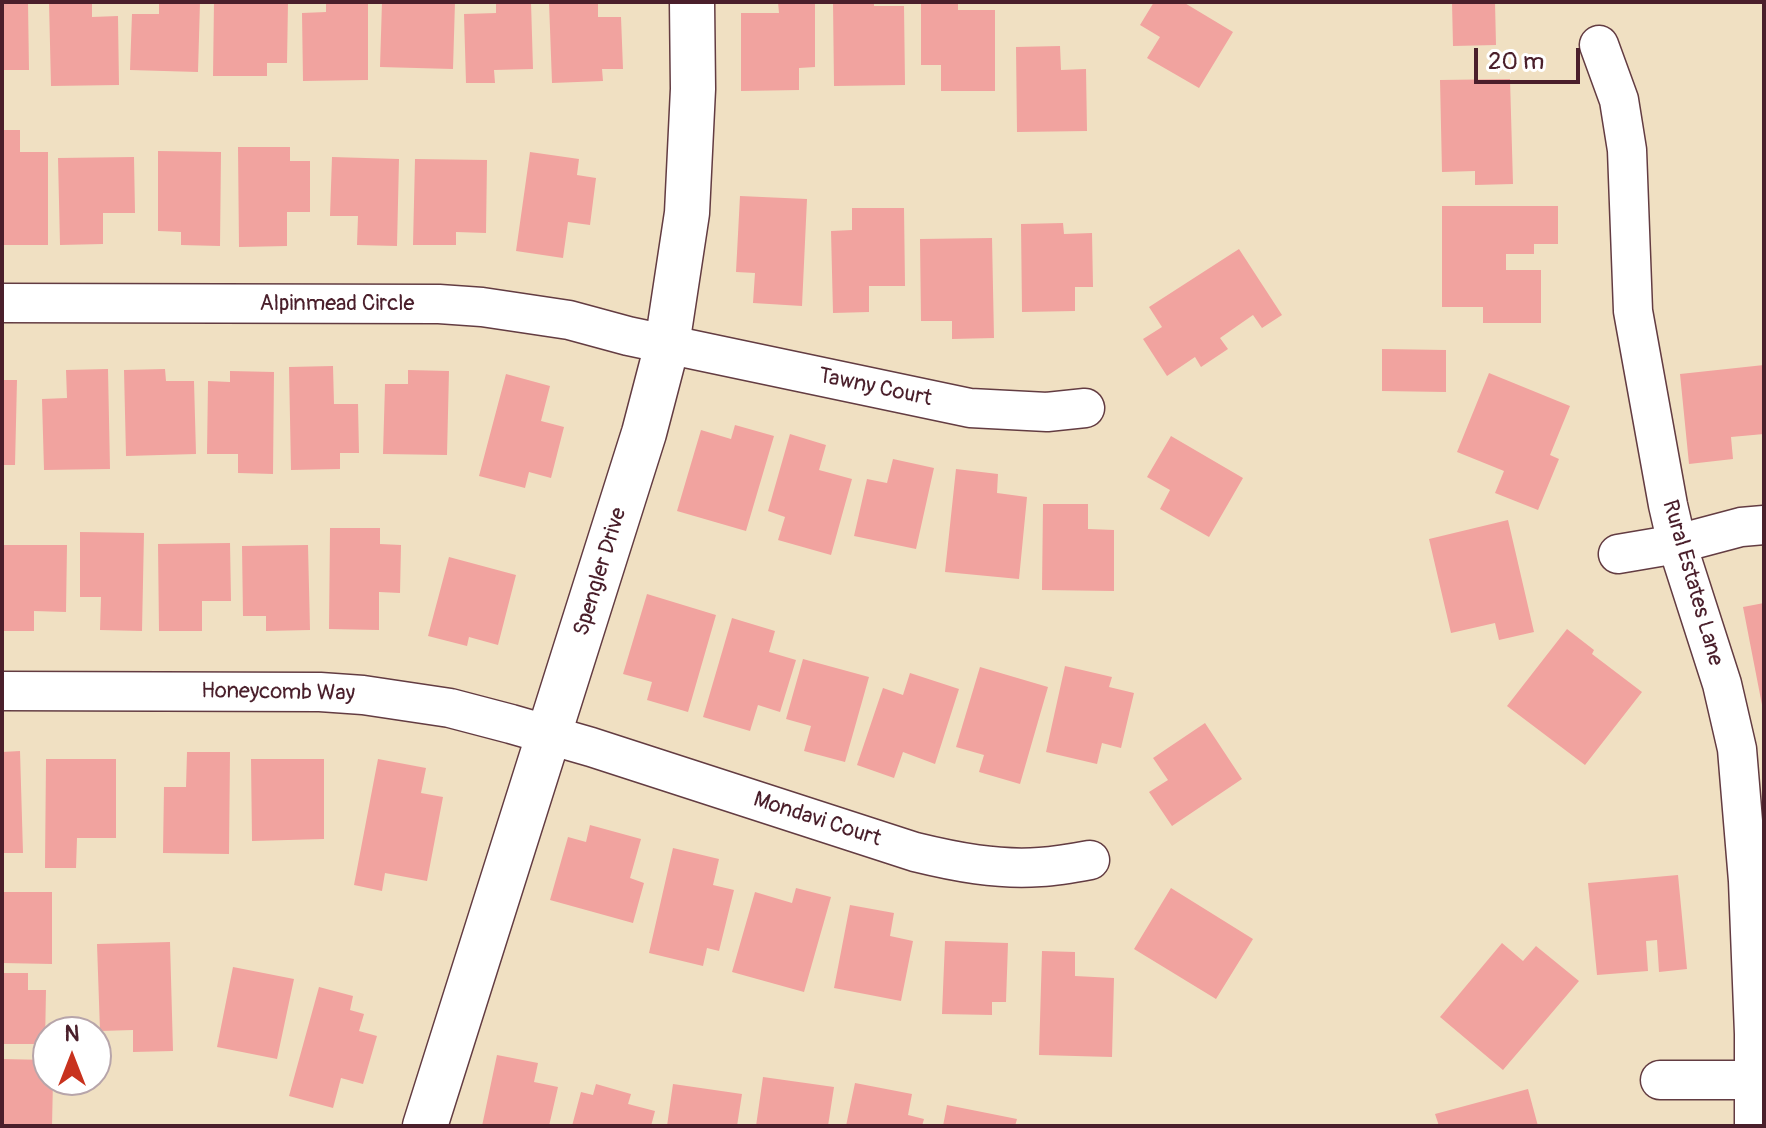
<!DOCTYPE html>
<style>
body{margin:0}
#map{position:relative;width:1766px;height:1128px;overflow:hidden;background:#f0e0c2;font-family:Pangolin,sans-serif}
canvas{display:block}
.frame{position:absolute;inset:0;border:4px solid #4a1f2b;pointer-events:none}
.north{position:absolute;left:32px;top:1016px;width:80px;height:80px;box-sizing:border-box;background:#fff;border:2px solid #b7a5aa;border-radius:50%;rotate:0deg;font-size:22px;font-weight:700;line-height:32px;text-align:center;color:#4a1f2b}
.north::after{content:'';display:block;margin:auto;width:28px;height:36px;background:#c8321e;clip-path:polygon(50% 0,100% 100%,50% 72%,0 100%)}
.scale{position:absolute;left:1474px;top:48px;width:106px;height:36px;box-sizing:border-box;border:4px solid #4a1f2b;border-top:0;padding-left:10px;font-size:24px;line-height:28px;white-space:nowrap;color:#4a1f2b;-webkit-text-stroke:6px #fff;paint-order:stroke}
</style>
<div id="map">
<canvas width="1766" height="1128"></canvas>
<div class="frame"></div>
<div class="north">N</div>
<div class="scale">20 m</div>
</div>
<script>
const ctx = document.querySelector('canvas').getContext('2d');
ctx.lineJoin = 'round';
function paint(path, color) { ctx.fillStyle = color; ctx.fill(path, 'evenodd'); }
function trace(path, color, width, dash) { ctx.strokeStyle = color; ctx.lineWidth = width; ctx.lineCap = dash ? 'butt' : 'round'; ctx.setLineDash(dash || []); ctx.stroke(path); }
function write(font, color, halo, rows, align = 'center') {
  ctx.font = font + ' Pangolin,sans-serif'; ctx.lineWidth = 6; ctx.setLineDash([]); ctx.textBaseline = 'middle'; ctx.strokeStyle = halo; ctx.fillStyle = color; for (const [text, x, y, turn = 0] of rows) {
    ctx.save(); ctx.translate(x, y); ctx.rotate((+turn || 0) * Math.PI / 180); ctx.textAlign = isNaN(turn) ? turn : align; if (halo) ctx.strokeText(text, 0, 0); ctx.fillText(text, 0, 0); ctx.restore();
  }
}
paint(new Path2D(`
 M 2,2 L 28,2 L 29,70 L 2,70 Z
 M 49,2 L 92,2 L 92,17 L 118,16 L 119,85 L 51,86 Z
 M 159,2 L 200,2 L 198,72 L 130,70 L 132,14 L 159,14 Z
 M 214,2 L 288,2 L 287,63 L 267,63 L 267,76 L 213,76 Z
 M 326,2 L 368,2 L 368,80 L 303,81 L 302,13 L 326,12 Z
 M 382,2 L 455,2 L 453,69 L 380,67 Z
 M 496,2 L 531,2 L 533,69 L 494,70 L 495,83 L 466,83 L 464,14 L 496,13 Z
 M 549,2 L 598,2 L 598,17 L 621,17 L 623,69 L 602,69 L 603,81 L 552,83 Z
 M 778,2 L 815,2 L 815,67 L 799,68 L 799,90 L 741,91 L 741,13 L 779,13 Z
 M 833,2 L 874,2 L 874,6 L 904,6 L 905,85 L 834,86 Z
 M 921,2 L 958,2 L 958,10 L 995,10 L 995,91 L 941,91 L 941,65 L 921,65 Z
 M 1154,2 L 1183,2 L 1233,32 L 1199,88 L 1147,58 L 1160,37 L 1140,25 Z
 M 1452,2 L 1495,2 L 1496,45 L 1453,46 Z
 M 1060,46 L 1061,70 L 1086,69 L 1087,131 L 1017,132 L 1016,47 Z
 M 1510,79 L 1513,184 L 1475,185 L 1475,171 L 1442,172 L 1440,80 Z
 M 2,130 L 20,130 L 20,152 L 48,152 L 48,245 L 3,245 Z
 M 238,147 L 290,147 L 290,161 L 310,161 L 310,212 L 287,212 L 287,246 L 239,247 Z
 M 158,151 L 221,152 L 220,246 L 181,245 L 181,232 L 158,231 Z
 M 530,152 L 579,159 L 577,175 L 596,178 L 590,225 L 568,222 L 563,258 L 516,251 Z
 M 134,157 L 135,213 L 103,213 L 103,244 L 60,245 L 58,158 Z
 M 332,157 L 399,159 L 397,246 L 357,245 L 358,216 L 330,216 Z
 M 415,159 L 487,160 L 486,233 L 456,232 L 456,245 L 413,245 Z
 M 740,196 L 807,199 L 802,306 L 753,303 L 755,273 L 736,272 Z
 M 1442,206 L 1558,206 L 1558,244 L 1534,244 L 1534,254 L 1506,254 L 1506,270 L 1541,270 L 1541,323 L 1483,323 L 1483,307 L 1442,307 Z
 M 852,208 L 904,208 L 905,286 L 869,286 L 869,312 L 833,313 L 831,231 L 852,230 Z
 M 1063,223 L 1064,234 L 1092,233 L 1093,287 L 1075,287 L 1075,311 L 1022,312 L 1021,224 Z
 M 992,238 L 994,338 L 952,339 L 952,321 L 921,321 L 920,239 Z
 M 1239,249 L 1282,315 L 1262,328 L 1253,315 L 1220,338 L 1228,349 L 1201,367 L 1195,357 L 1167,376 L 1143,339 L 1162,327 L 1149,307 Z
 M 1382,349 L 1446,350 L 1446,392 L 1382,391 Z
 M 1764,365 L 1764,434 L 1731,437 L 1733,459 L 1689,464 L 1680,374 Z
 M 333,366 L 334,404 L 358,404 L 359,453 L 340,453 L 340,469 L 291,470 L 289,367 Z
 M 108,369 L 110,469 L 44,470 L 42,399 L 67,398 L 66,370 Z
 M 165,369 L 166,381 L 194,381 L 196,454 L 126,456 L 124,370 Z
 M 408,370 L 449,371 L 447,455 L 383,454 L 385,384 L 408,384 Z
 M 230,371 L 274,372 L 273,474 L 238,473 L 238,454 L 207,454 L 208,381 L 230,382 Z
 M 1489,373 L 1570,406 L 1550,455 L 1559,459 L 1538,510 L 1495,493 L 1504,471 L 1457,452 Z
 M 506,374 L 550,386 L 541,421 L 564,427 L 551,478 L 529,472 L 525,488 L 479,476 Z
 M 2,380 L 17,380 L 15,465 L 2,465 Z
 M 735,425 L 774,436 L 746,531 L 677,511 L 701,430 L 731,439 Z
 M 790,434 L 826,445 L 819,470 L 852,479 L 831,555 L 778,540 L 785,517 L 768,511 Z
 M 1171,436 L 1243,478 L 1209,537 L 1160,509 L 1170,490 L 1147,477 Z
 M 893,459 L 934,468 L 916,549 L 854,536 L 867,479 L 887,483 Z
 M 956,469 L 998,474 L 997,493 L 1027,497 L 1019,579 L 945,572 Z
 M 1043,504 L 1088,504 L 1088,529 L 1114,530 L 1114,591 L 1042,590 Z
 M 1508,520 L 1534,632 L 1499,640 L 1495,623 L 1451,633 L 1429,539 Z
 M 330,528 L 380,528 L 380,544 L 401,545 L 400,593 L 379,592 L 379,630 L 329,629 Z
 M 80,532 L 144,533 L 142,631 L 100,630 L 101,597 L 80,597 Z
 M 230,543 L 231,601 L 202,601 L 202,631 L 159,631 L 158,544 Z
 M 2,545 L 67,545 L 66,612 L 34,611 L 34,631 L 2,631 Z
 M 308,545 L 310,630 L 266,631 L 266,616 L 243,616 L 242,546 Z
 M 449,557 L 516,575 L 498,645 L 469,637 L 467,646 L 428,636 Z
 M 647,594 L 716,615 L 688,712 L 647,700 L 652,682 L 623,674 Z
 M 1764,603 L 1764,710 L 1763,710 L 1743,607 Z
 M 732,618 L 775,631 L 769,652 L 796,660 L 780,712 L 758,705 L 750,731 L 703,717 Z
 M 1567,629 L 1594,650 L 1592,654 L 1642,692 L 1585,765 L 1507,706 Z
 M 803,659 L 869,677 L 845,762 L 804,751 L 811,726 L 786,719 Z
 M 1065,666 L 1112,677 L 1109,687 L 1134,693 L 1121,748 L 1102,743 L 1097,764 L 1046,752 Z
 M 980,667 L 1048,687 L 1020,784 L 979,772 L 984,755 L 956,747 Z
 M 910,673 L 959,689 L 935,764 L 903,752 L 894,778 L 857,765 L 883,688 L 903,695 Z
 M 1205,723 L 1242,779 L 1172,826 L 1149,792 L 1168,780 L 1153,758 Z
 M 20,751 L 23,853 L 2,853 L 2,752 Z
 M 187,752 L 230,752 L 229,854 L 163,853 L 164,787 L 186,787 Z
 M 46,759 L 116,759 L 116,838 L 77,838 L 76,868 L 45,868 Z
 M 251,759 L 324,759 L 324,839 L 252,841 Z
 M 378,759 L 426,768 L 421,793 L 443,797 L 427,881 L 385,873 L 382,891 L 354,885 Z
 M 590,825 L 641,839 L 630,878 L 644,883 L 633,923 L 550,900 L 568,837 L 586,842 Z
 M 673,848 L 719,859 L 713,885 L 734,890 L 719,951 L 707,948 L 703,966 L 649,953 Z
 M 1678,875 L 1687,969 L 1659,972 L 1657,940 L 1646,941 L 1648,971 L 1597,975 L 1588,883 Z
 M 796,888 L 831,897 L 804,992 L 732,972 L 755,892 L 792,903 Z
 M 1171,888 L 1253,939 L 1216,999 L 1134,949 Z
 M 2,892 L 52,892 L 52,964 L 2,963 Z
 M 850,905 L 894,913 L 890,936 L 913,941 L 901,1001 L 834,988 Z
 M 945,941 L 1008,943 L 1006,1002 L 992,1002 L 992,1015 L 942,1014 Z
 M 170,942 L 173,1051 L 133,1052 L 133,1030 L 100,1031 L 97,944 Z
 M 1502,943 L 1523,961 L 1536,946 L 1579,981 L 1503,1070 L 1440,1017 Z
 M 1042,951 L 1075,952 L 1075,976 L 1114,978 L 1112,1057 L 1039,1055 Z
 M 233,967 L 294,979 L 277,1059 L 217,1047 Z
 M 2,973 L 28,973 L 28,990 L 46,990 L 45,1044 L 2,1044 Z
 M 319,987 L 353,996 L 350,1010 L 364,1014 L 359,1031 L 377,1036 L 363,1084 L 341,1078 L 333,1108 L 289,1096 Z
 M 497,1055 L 538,1063 L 534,1082 L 558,1087 L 549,1126 L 482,1126 Z
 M 2,1059 L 48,1060 L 48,1080 L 53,1080 L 52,1126 L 2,1126 Z
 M 763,1077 L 834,1087 L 828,1126 L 756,1126 Z
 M 855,1083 L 912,1094 L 908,1115 L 924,1119 L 922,1126 L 846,1126 Z
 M 596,1084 L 631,1094 L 628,1104 L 655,1111 L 651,1126 L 572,1126 L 581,1092 L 593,1095 Z
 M 673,1084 L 742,1094 L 737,1126 L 667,1126 Z
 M 1528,1089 L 1538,1126 L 1439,1126 L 1435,1114 Z
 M 947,1105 L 1017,1119 L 1015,1126 L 943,1126 Z`), '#f1a39f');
const street = new Path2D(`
 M 1599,45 L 1619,100 L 1627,150 L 1633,311 L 1668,505 L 1677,544 L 1722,684 L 1737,749 L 1748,881 L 1754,1034 L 1754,1126
 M 2,303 L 439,304 L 482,307 L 569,320 L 628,336 L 970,408 L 1047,412 L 1085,408
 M 1618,554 L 1677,544 L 1741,527 L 1764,525
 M 2,691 L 320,692 L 363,695 L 450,708 L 511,724 L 591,747 L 915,852 C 956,862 997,870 1040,867 C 1057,866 1074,863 1090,860
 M 1660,1080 L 1754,1080`);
const secondary = new Path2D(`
 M 425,1126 L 644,433 L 667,345 L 687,213 L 693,89 L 692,2`);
trace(street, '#633c42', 41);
trace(secondary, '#633c42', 47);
trace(street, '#fff', 38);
trace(secondary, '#fff', 44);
write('22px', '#4a1f2b', '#fff', [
 ["Alpinmead Circle",337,304],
 ["Tawny Court",875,388,12],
 ["Spengler Drive",601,572,-73],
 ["Rural Estates Lane",1692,583,74],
 ["Honeycomb Way",278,693,1],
 ["Mondavi Court",817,820,18]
]);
</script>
